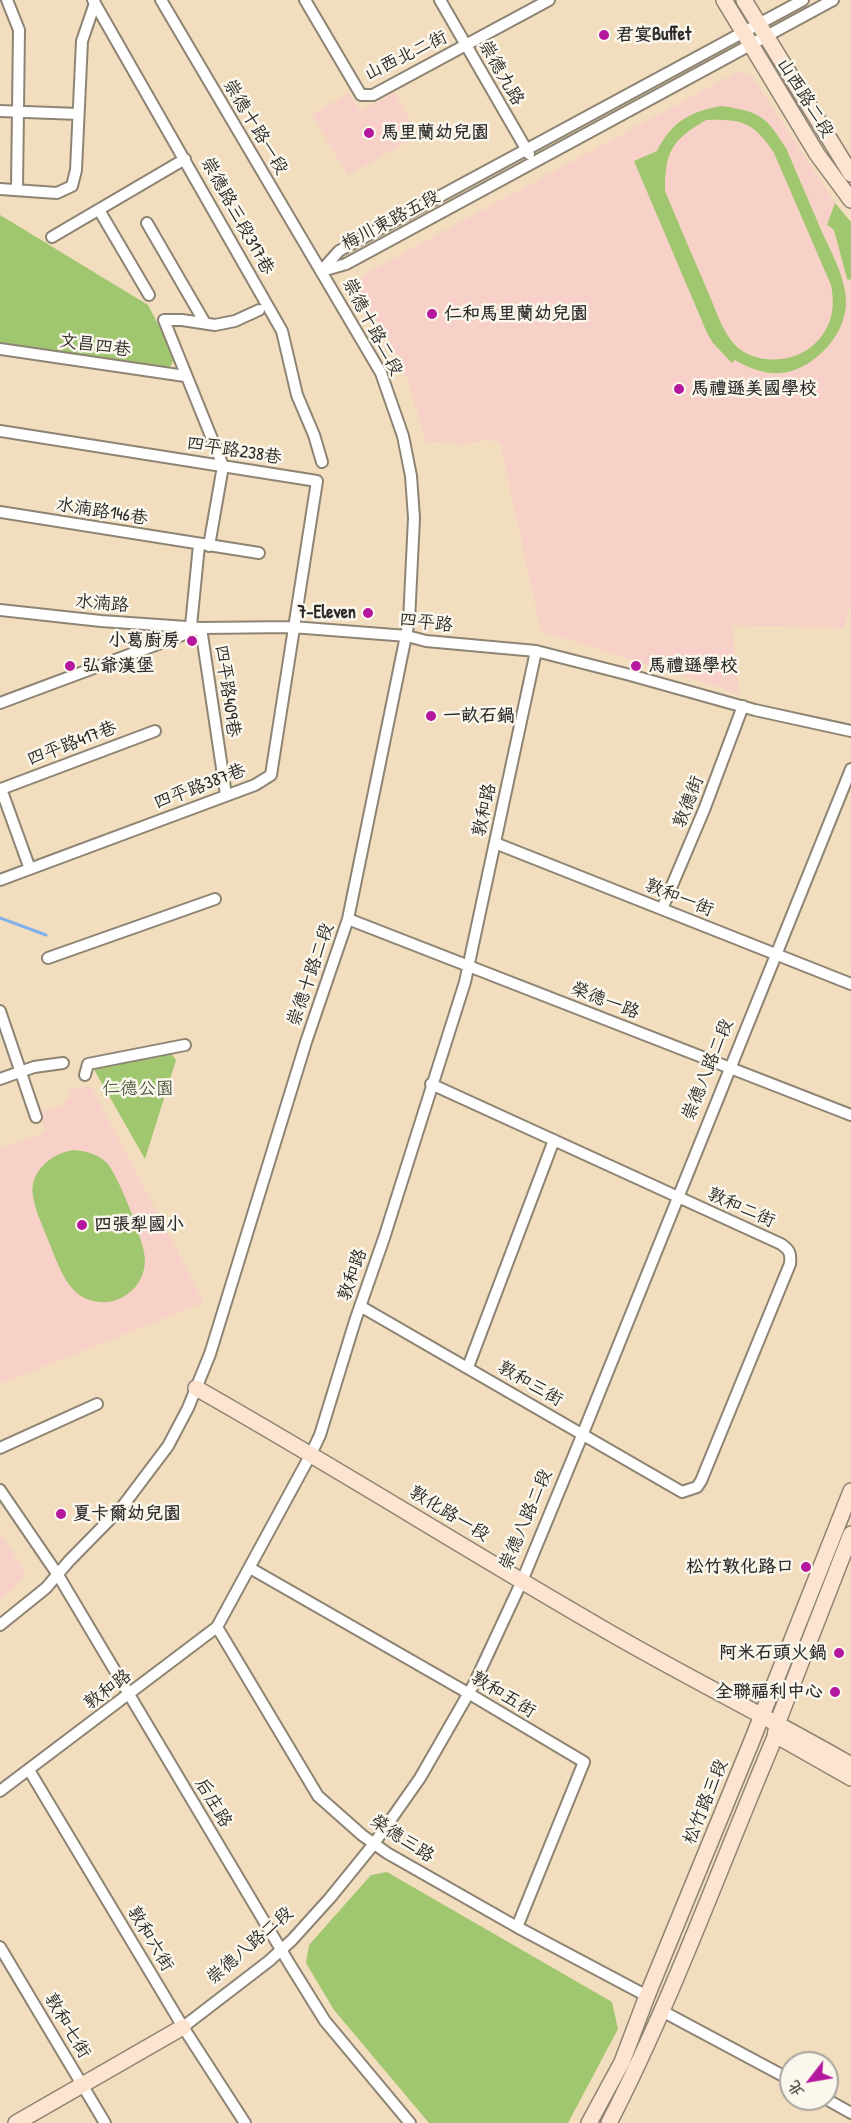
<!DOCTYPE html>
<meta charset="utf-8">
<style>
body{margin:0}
#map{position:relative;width:851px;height:2123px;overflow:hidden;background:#f2ddbe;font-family:"Patrick Hand","LXGW WenKai TC",sans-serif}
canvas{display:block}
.north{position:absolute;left:779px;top:2051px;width:60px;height:60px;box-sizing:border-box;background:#fbf7ec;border:2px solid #a8a59f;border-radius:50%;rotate:239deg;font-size:16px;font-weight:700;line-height:24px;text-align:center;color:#2b2b2b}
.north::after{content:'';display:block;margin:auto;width:21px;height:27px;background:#b5179e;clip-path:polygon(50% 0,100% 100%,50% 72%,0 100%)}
</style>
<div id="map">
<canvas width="851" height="2123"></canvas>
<div class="north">北</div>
</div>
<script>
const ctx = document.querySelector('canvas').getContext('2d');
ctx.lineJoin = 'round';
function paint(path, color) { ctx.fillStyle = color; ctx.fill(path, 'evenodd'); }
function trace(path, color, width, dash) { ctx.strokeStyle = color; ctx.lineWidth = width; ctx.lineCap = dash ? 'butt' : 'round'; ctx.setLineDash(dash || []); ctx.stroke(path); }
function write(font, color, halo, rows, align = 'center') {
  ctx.font = font + ' "Patrick Hand","LXGW WenKai TC",sans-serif'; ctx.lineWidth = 5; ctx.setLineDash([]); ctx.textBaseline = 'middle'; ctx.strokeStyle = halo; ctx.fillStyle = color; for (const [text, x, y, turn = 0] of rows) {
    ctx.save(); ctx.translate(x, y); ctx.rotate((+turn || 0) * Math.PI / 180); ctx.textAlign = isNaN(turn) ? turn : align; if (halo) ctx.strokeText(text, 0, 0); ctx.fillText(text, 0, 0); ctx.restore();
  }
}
paint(new Path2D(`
 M 737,72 L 752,76 L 835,203 L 828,225 L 834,230 L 847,279 L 851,280 L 851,602 L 844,628 L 732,625 L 739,694 L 541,631 L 500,442 L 485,440 L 457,446 L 453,441 L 426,442 L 408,381 L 388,339 L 358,290 L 363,275 Z
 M 349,93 L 360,111 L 395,93 L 418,136 L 348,175 L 312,115 Z
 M 91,1086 L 204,1302 L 0,1384 L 0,1149 L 45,1132 L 40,1112 L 62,1106 L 69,1096 L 69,1090 Z
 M 0,1532 L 26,1574 L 11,1591 L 0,1599 Z`), '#f7d1c8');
paint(new Path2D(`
 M 722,106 C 760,112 765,115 786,148 C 798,176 810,204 822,232 C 832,254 847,280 846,305 C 844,330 828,351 807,364 C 782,379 759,374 735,360 L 732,363 L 713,343 L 707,333 L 634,161 L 657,151 C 671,122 691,111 722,106 ZM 706,120 C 741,119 754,122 774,153 L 831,285 C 836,309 831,331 811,347 C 791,363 755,365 735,345 C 722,331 716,310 708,292 C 694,259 679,225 665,191 C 665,151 672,140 706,120 Z
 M 835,203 L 851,222 L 851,280 L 847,279 L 834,230 L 827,225 Z
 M 0,215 L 148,305 L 175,357 L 169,369 L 0,344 Z
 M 171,1053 L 176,1060 L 145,1159 L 92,1066 Z
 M 74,1150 C 86,1151 98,1154 107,1163 C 118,1175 146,1245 145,1260 C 145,1273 139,1285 130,1292 C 122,1299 111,1303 100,1302 C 67,1300 59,1265 48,1240 C 43,1226 35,1211 33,1196 C 29,1172 51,1153 74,1150 Z
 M 387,1872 L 612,2002 L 618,2029 L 568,2123 L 429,2123 L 334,2010 L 306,1963 L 309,1945 L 371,1875 Z`), '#a1c670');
trace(new Path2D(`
 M 0,918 L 46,935`), '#80b0eb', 3);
const street = new Path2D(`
 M 7,0 L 19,30 L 17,189
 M 93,0 L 282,331 L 297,395 L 314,435 L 322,462
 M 305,0 L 361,95 L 373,95 L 549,0
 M 440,0 L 529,154
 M 0,111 L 78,114
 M 0,189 L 57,193 L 72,186 L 76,170 L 82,41 L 95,3
 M 99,210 L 149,295
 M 147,223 L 205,323
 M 52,237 L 185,159
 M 322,270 L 339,251 L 346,247 L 803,0
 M 322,271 L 346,264 L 833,0
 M 0,349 L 185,376
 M 0,431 L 317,481 L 271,775 L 255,785 L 0,880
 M 0,512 L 259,553
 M 209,546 L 223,466 L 164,320 L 182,320 L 215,325 L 235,321 L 259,310
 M 0,610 L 101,621 L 201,628 L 226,795
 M 191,626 L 199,545
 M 0,703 L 201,628 L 292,627 L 407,636 L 426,641 L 536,651 L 630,675 L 755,710 L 851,731
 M 495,843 L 851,984
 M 30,869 L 1,789 L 155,731
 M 662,909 L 704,810 L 743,706
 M 348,919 L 851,1115
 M 48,958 L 215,899
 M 0,1011 L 36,1117
 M 85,1075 L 88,1064 L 185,1045
 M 0,1079 L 34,1067 L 63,1063
 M 360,1306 L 682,1492 L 697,1487 L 701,1481 L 790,1264 C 791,1254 790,1250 781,1244 L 431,1084
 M 468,1367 L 554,1140
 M 0,1448 L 97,1404
 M 0,1490 L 58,1575 L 289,1963 L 325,2021 L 410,2123
 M 250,1568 L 468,1693 L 584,1762 L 517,1927
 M 0,1625 L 46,1588 L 69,1561 L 122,1507 L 168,1446 L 188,1408 L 210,1354 L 306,1042 L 348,919 L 409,621 L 414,518 L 411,476 L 403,436 L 381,373 L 161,0
 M 217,1627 L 318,1796 L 362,1835 L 387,1853 L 517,1927 L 647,1996
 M 29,1770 L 183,2027 L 245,2123
 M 0,1791 L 217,1627 L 311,1454 L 320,1435 L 355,1321 L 384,1238 L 465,982 L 536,651
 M 0,1947 L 105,2123
 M 662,2011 L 791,2080
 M 183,2027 L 269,1961 L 292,1940 L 330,1898 L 373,1845 L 420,1778 L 474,1684 L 522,1581 L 579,1443 L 851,769
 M 826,2099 L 851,2113`);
const secondary = new Path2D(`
 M 724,0 L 817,154 L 851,200
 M 744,0 L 851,174
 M 196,1388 C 332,1465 465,1549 600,1627 C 682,1675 768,1717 851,1765
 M 777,1724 L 784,1740 L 851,1778
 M 16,2123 L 183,2027
 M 589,2123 L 622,2062 L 647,1996 L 751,1743 L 851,1491
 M 609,2123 C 673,1998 720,1866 775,1737 L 777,1724 L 851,1534`);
trace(street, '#8e8474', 14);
trace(secondary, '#8e8474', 18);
trace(street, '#fff', 10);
trace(secondary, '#fde4d1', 15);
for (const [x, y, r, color] of [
 [604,35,6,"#b5179e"],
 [369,133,6,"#b5179e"],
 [432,314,6,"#b5179e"],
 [679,389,6,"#b5179e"],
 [368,613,6,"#b5179e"],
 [192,641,6,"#b5179e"],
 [70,666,6,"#b5179e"],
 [636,666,6,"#b5179e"],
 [431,716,6,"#b5179e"],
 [82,1225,6,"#b5179e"],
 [61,1514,6,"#b5179e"],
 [806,1567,6,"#b5179e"],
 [839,1653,6,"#b5179e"],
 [835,1692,6,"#b5179e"]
]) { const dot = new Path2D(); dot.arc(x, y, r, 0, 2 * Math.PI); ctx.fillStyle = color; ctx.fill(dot); trace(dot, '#fbf7ec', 2); }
write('bold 18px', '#2b2b2b', '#fbf7ec', [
 ["君宴Buffet",616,35],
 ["馬里蘭幼兒園",381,133],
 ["仁和馬里蘭幼兒園",444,314],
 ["馬禮遜美國學校",691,389],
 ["7-Eleven",356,613,"right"],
 ["小葛廚房",180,641,"right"],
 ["弘爺漢堡",82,666],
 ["馬禮遜學校",648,666],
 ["一畝石鍋",443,716],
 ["四張犁國小",94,1225],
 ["夏卡爾幼兒園",73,1514],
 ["松竹敦化路口",794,1567,"right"],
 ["阿米石頭火鍋",827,1653,"right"],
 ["全聯福利中心",823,1692,"right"]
], 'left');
write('18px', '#2b2b2b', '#fbf7ec', [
 ["山西北二街",406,56,-26],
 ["崇德九路",501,73,60],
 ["山西路二段",805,98,58],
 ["崇德十路一段",255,127,59],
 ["崇德路三段317巷",237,216,61],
 ["梅川東路五段",391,221,-28],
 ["崇德十路二段",372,327,62],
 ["文昌四巷",95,346,8],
 ["四平路238巷",234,451,9],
 ["水湳路146巷",102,512,9],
 ["水湳路",102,604,5],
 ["四平路",426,623,7],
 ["四平路409巷",227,691,82],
 ["四平路417巷",72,744,-21],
 ["四平路387巷",200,787,-21],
 ["敦德街",689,802,-69],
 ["敦和路",485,810,-78],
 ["敦和一街",679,898,22],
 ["崇德十路二段",311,975,-71],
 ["榮德一路",605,1001,21],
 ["崇德八路二段",708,1070,-68],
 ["敦和二街",741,1208,24],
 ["敦和路",353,1275,-71],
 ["敦和三街",530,1384,30],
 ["敦化路一段",449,1514,31],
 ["崇德八路二段",526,1520,-67],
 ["敦和路",108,1690,-37],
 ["敦和五街",503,1695,31],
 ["松竹路三段",706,1802,-68],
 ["后庄路",213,1803,59],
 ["榮德三路",402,1839,33],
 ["敦和六街",150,1939,59],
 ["崇德八路二段",250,1946,-41],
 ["敦和七街",67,2026,59]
]);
write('18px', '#4e5a40', '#fbf7ec', [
 ["仁德公園",138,1089]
]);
</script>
